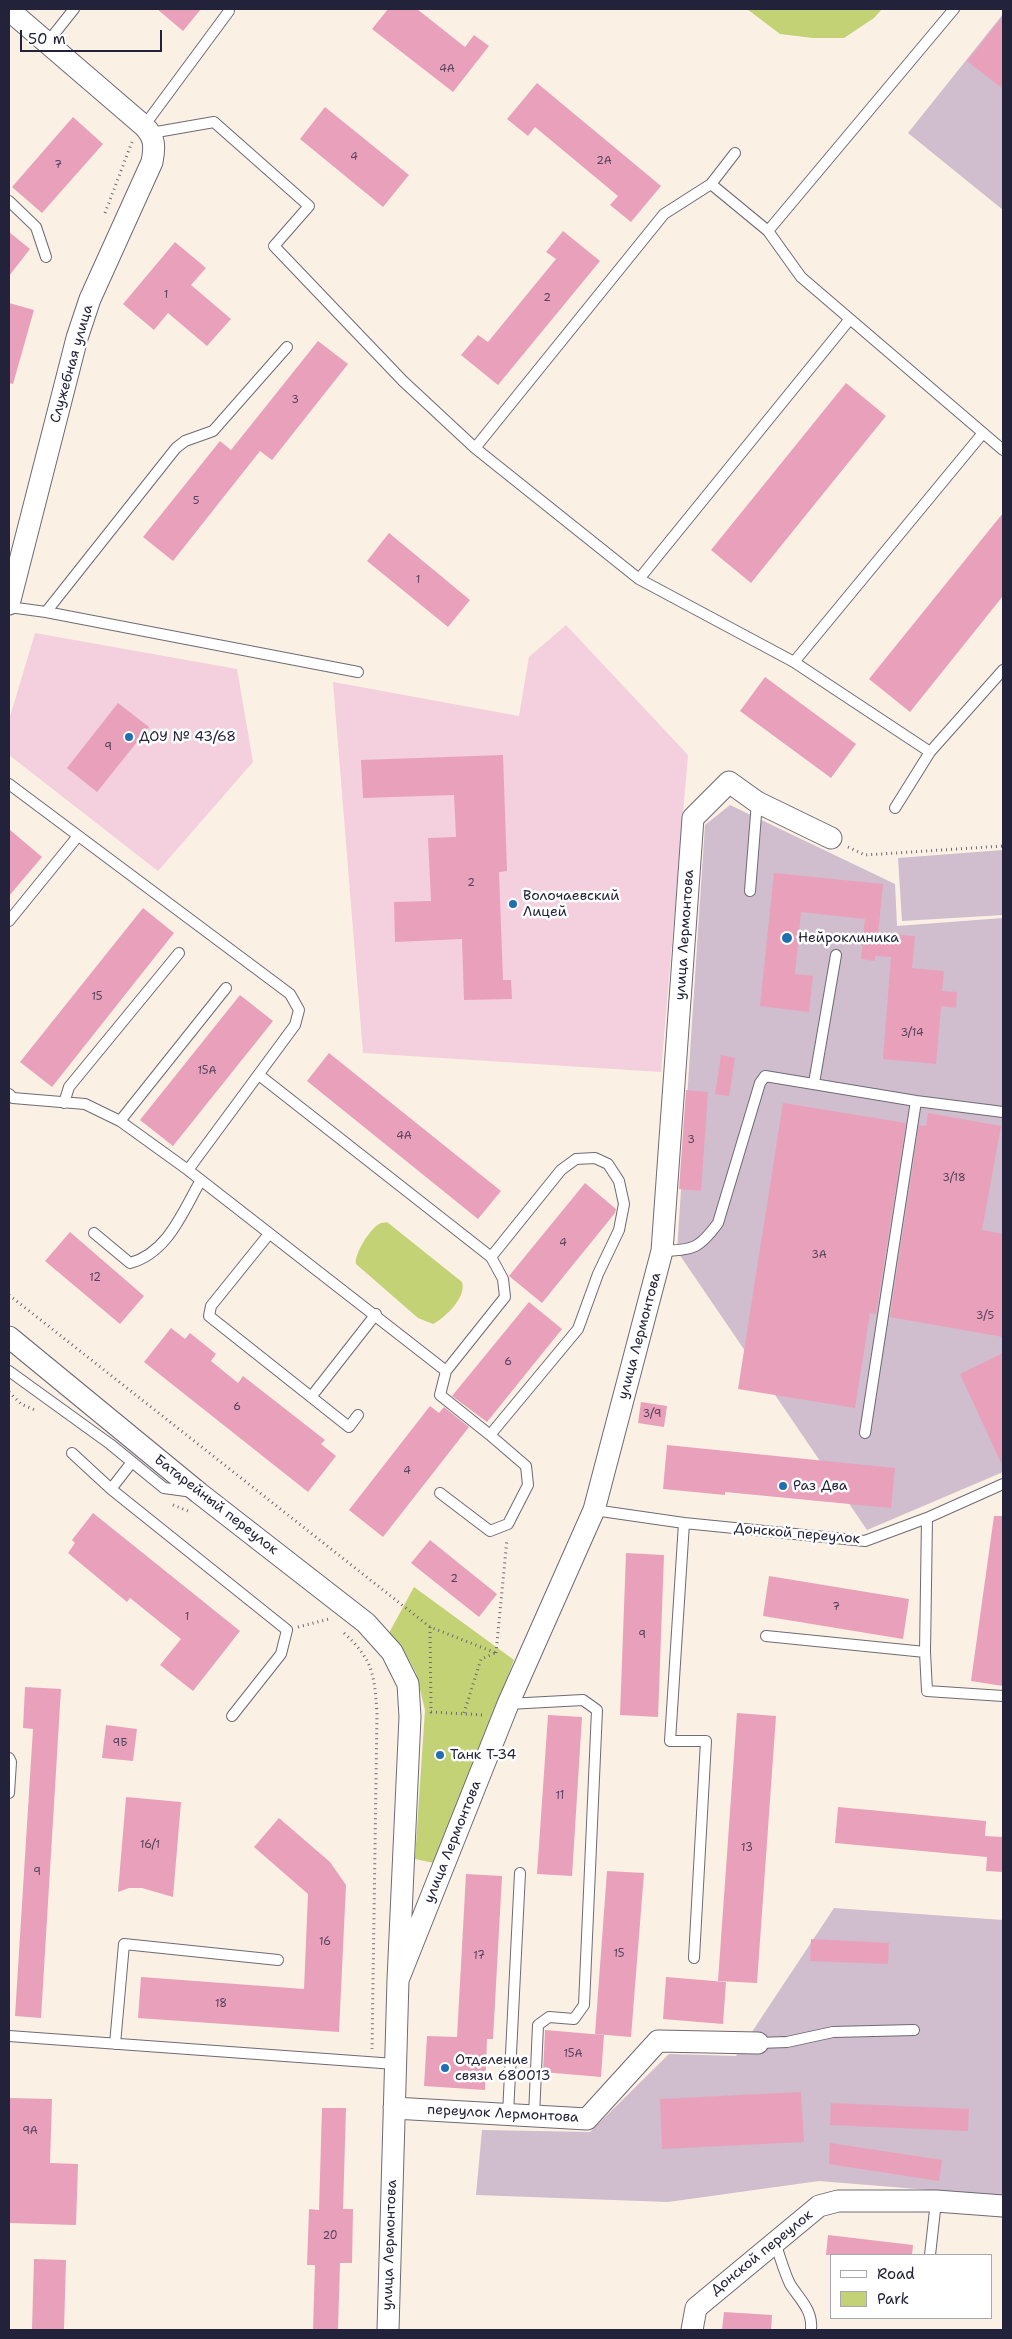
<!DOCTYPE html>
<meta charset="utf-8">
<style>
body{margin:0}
#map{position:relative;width:1012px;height:2339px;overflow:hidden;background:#fbf0e4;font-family:"Shantell Sans",sans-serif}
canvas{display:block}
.frame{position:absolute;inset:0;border:10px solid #22223b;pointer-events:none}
.legend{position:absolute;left:830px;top:2254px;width:162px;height:65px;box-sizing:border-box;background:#fff;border:1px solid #a7a7b1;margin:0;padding:6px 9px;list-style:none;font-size:15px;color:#22223b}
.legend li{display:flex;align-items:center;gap:10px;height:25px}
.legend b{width:25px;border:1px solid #a7a7b1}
.scale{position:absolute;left:20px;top:30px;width:142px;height:22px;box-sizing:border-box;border:2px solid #22223b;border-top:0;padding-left:6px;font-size:15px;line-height:18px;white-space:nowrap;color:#22223b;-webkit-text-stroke:4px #fff;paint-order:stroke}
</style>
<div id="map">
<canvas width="1012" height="2339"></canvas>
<div class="frame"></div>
<ul class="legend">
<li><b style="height:6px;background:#fff"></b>Road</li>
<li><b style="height:14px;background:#c2d275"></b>Park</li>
</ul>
<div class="scale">50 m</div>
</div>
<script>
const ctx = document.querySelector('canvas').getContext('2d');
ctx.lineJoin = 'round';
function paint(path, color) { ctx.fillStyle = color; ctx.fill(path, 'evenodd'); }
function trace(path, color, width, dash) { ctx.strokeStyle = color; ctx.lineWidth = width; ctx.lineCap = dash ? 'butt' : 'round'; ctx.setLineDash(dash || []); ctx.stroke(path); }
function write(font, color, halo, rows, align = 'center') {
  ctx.font = font + ' "Shantell Sans",sans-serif'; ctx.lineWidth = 5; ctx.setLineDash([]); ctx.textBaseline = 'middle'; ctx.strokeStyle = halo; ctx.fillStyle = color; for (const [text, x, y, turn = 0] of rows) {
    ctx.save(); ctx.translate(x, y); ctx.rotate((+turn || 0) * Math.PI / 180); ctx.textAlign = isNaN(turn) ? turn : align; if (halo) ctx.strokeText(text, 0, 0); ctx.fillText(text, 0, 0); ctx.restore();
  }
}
paint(new Path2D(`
 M 566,625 L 688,755 L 661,1072 L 363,1053 L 333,682 L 519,716 L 529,657 Z
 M 35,633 L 237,669 L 253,762 L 158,871 L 9,755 L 9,720 Z`), '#f4cfdd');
paint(new Path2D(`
 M 1003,14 L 1003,210 L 908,133 Z
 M 730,805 L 895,884 L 897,926 L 1003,918 L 1003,1472 L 867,1530 L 677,1251 L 705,825 Z
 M 1003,850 L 1003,915 L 902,921 L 898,858 Z
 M 834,1908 L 1003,1920 L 1003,2196 L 819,2181 L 668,2202 L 476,2195 L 482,2130 L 590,2132 L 669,2054 L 736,2056 Z`), '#d0bdcd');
paint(new Path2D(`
 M 747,9 L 882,9 L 874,18 L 844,38 L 813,38 L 780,34 Z
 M 387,1222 L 462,1282 C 467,1297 445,1318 433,1324 L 418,1318 L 356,1264 C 354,1254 370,1229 379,1224 C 382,1222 385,1223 387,1222 Z
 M 414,1587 L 514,1660 L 434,1863 L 415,1859 L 425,1710 L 416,1673 L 403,1649 L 389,1633 Z`), '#c2d275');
paint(new Path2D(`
 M 157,9 L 201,9 L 183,31 Z
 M 388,9 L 417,9 L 465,47 L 474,35 L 489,46 L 453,92 L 372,29 Z
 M 1003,16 L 1003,89 L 967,61 Z
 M 537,83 L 661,186 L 631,222 L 610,205 L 618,196 L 535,127 L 528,136 L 507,119 Z
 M 325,107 L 409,175 L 383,207 L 300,139 Z
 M 73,117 L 103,144 L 42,213 L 12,187 Z
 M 563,231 L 600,261 L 498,385 L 461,355 L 478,335 L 488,342 L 556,259 L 546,252 Z
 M 9,232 L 30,249 L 9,276 Z
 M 175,242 L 206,268 L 191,285 L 231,319 L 207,346 L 168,313 L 154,330 L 123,304 Z
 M 9,303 L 34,310 L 13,384 L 9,383 Z
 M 318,341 L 348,364 L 272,460 L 260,451 L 173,561 L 143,537 L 220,441 L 231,450 Z
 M 846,383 L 886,416 L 751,583 L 711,550 Z
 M 1003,513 L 1003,596 L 910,712 L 869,679 Z
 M 389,533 L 470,600 L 448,627 L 367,561 Z
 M 765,677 L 856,744 L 831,778 L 740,711 Z
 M 118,703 L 149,727 L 97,792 L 67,768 Z
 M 503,755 L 507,871 L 499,872 L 503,980 L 511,980 L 512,999 L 464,1000 L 462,939 L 395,942 L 394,902 L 431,901 L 428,838 L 456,837 L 454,795 L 363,798 L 361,760 Z
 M 9,829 L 42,857 L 9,896 Z
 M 774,873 L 883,884 L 878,933 L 915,936 L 912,968 L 944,971 L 942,991 L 957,992 L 956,1008 L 941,1006 L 936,1064 L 883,1059 L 891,957 L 875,956 L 875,961 L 861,959 L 865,919 L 801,912 L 795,974 L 813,976 L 809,1012 L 760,1006 Z
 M 143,908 L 174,933 L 52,1087 L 20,1062 Z
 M 240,995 L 273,1021 L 173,1146 L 140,1120 Z
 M 329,1053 L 501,1191 L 478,1219 L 307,1081 Z
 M 721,1055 L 735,1058 L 729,1096 L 715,1094 Z
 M 686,1090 L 708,1092 L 701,1191 L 679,1189 Z
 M 783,1103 L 906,1123 L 876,1314 L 870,1313 L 855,1408 L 738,1389 Z
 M 928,1113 L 1001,1126 L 982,1230 L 1003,1234 L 1003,1337 L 890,1317 L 919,1125 L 926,1126 Z
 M 585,1183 L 616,1209 L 615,1213 L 542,1303 L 509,1276 Z
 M 70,1232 L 144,1296 L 120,1324 L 45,1261 Z
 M 529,1302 L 562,1329 L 487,1422 L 452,1396 Z
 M 171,1328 L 185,1339 L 190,1333 L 216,1354 L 211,1361 L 238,1383 L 243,1376 L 325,1440 L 321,1444 L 336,1456 L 308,1492 L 144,1362 Z
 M 1003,1353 L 1003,1467 L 960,1374 Z
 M 641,1402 L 667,1406 L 664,1427 L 638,1423 Z
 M 430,1406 L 439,1413 L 444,1407 L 469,1427 L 383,1537 L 349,1510 Z
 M 667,1445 L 895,1468 L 891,1508 L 725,1492 L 725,1495 L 663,1489 Z
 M 93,1513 L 240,1631 L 193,1691 L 160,1665 L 181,1639 L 130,1598 L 127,1602 L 68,1553 L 75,1543 L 72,1540 Z
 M 994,1516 L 1003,1516 L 1003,1686 L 971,1681 Z
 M 430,1540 L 497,1594 L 479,1617 L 411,1563 Z
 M 626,1553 L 664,1555 L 658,1717 L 620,1715 Z
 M 769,1576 L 909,1599 L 903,1639 L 763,1616 Z
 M 25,1687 L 61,1689 L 41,2018 L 15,2016 L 33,1729 L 23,1728 Z
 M 737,1713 L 776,1716 L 757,1983 L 718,1981 Z
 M 548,1715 L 582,1717 L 572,1876 L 537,1874 Z
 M 106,1725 L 137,1729 L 133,1761 L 102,1758 Z
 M 126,1797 L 181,1802 L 173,1897 L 142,1888 L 129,1888 L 118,1892 Z
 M 838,1807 L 986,1821 L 985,1836 L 1003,1837 L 1003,1872 L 986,1871 L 987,1857 L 835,1843 Z
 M 279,1818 L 330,1862 L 346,1885 L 339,2032 L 138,2018 L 141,1977 L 304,1989 L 308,1894 L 254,1847 Z
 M 607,1871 L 644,1873 L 631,2037 L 595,2034 Z
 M 466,1874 L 502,1876 L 493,2039 L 487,2039 L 485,2090 L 424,2086 L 427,2036 L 457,2037 Z
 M 811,1939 L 889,1943 L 888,1964 L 810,1961 Z
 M 666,1977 L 726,1982 L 723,2024 L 663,2019 Z
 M 545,2030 L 604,2035 L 601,2077 L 543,2072 Z
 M 801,2092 L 804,2142 L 662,2149 L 660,2099 Z
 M 9,2098 L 52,2099 L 50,2163 L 78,2164 L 76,2225 L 9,2223 Z
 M 831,2103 L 969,2109 L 968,2131 L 830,2125 Z
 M 322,2108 L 346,2108 L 343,2209 L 353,2209 L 352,2263 L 340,2263 L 338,2330 L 313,2330 L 315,2265 L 307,2265 L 309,2209 L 319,2210 Z
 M 830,2143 L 942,2160 L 939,2181 L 829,2164 Z
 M 828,2235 L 913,2245 L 912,2255 L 826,2255 Z
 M 34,2259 L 66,2260 L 64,2330 L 32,2330 Z
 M 724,2312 L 772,2315 L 771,2330 L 722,2330 Z`), '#e9a1bb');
const lane = new Path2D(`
 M 47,43 L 74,9
 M 144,126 L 229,11
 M 151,133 L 214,122 L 309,206 L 274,246 L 403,381 L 475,448 L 639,579 L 794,662 L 930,752 L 895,808
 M 711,184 L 735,153
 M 9,201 L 36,227 L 46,257
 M 850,319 L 1003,450
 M 475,448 L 664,214 L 711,184 L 768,231
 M 639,579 L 850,319 L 801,277 L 768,231 L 954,9
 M 9,607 L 46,612 L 358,672
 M 46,612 L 176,448 L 185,441 L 213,431 L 287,347
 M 794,662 L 983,433
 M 930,752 L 1003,670
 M 9,784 L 290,994 L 299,1010 L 295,1025 L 188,1170
 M 750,891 L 757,802
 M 9,921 L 78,836
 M 814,1083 L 836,955
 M 9,1094 L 13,1098 L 85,1104 L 120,1121 L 188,1170 L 446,1371 L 505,1297 L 503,1279 L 491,1257 L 259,1075
 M 64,1103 L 69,1087 L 179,953
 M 120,1121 L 226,988
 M 94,1233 L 130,1263 C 168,1253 183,1211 201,1180
 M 269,1234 L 211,1306 L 209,1316 L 349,1427 L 358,1415
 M 662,1251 C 693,1250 699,1249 718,1223 L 760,1083 L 765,1076 L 916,1101 L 1003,1112
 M 9,1371 L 110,1444 L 164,1488 L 193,1492
 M 446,1371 L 440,1395 L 490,1435 L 578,1329 L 598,1274 L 619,1230 L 624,1204 L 619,1181 L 608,1164 L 595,1158 L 576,1159 L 561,1170 L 491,1257
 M 311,1397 L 376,1314
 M 865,1433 L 916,1101
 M 72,1453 L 111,1489 L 132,1462
 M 111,1489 L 287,1630 L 281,1654 L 232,1716
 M 440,1493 L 490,1531 L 508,1524 L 528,1485 L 526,1466 L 490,1435
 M 594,1510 L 684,1523 L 865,1541 L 927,1518 L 925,1652 L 927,1691 L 1003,1696
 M 927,1518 L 1003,1484
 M 684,1523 L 670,1741 L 706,1741 L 694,1958
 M 766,1636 L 925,1652
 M 508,1704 L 583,1700 L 597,1710 L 584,2005 L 574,2019 L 549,2017 L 538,2025 L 534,2116
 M 9,1758 L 11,1762 L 9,1793
 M 9,2036 L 395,2064
 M 758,2043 L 787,2042 L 833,2032 L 914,2030
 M 115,2044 L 124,1944 L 278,1960
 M 508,2114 L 520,1873
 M 775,2243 C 780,2256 784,2272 790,2284 C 800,2300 813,2310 811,2330
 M 930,2255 L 936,2201`);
const street = new Path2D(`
 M 9,10 L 144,126 C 155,137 155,147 152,162 L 90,299 L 77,338 L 9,604
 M 9,1337 L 199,1493 L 366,1623 L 392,1652 L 408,1684 L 410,1717 L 398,1980 L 388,2330
 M 398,1980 L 508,1704 L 594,1510 L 662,1251 L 693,818 L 729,782 L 757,802 L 831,838
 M 394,2108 L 587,2119 L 658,2041 L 758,2043
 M 692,2330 L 696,2308 L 819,2206 L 838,2201 L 936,2201 L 1003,2206`);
trace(lane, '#6e6a76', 12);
trace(street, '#6e6a76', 23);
trace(new Path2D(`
 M 105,213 L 132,142
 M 848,847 L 865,855 L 1003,846
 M 9,1295 L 430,1627 L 496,1653
 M 9,1392 L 21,1404 L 37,1411
 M 173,1505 L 188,1511
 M 298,1627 L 329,1619
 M 430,1627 L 431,1712 L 484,1715
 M 344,1633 C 373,1660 374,1673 377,1712 L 372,2049
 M 496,1653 L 507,1539
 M 464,1713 L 481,1659 L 495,1653`), '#6e6a76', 3, [1, 4]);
trace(lane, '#fff', 10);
trace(street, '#fff', 21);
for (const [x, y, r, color] of [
 [129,737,5,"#1f6fb2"],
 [513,904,5,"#1f6fb2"],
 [787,938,6,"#1f6fb2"],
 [783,1486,5,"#1f6fb2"],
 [440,1755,5,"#1f6fb2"],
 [445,2068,5,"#1f6fb2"]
]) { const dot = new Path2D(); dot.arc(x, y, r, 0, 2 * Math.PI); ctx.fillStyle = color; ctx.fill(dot); trace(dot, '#fff', 2); }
write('11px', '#54425b', null, [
 ["4А",447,69],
 ["4",354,157],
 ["2А",604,161],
 ["7",58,165],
 ["1",166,295],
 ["2",547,298],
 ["3",295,400],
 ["5",196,501],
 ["1",418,580],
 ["9",108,747],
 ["2",471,883],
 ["15",97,997],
 ["3/14",912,1033],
 ["15А",207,1071],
 ["4А",404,1136],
 ["3",691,1140],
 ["3/18",954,1178],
 ["4",563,1243],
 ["3А",819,1255],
 ["12",95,1278],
 ["3/5",985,1316],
 ["6",508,1362],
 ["6",237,1407],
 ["3/9",652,1414],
 ["4",407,1471],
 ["2",454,1579],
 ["7",836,1607],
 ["1",187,1617],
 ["9",642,1635],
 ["9Б",120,1743],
 ["11",560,1796],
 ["16/1",150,1845],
 ["13",747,1848],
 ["9",37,1872],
 ["16",325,1942],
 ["15",619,1954],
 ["17",479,1956],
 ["18",221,2004],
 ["15А",573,2054],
 ["9А",30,2131],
 ["20",330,2236]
]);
write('14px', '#22223b', '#fff', [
 ["Служебная улица",72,364,-74],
 ["улица Лермонтова",685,935,-86],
 ["улица Лермонтова",640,1336,-75],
 ["Батарейный переулок",216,1505,38],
 ["Донской переулок",797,1534,5],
 ["улица Лермонтова",453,1842,-68],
 ["переулок Лермонтова",503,2114,3],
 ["улица Лермонтова",390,2245,-88],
 ["Донской переулок",762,2253,-39]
]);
write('14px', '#22223b', '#fff', [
 ["ДОУ № 43/68",139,737],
 ["Волочаевский",523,896],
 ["Лицей",523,912],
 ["Нейроклиника",798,938],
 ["Раз Два",793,1486],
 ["Танк Т-34",450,1755],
 ["Отделение",455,2060],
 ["связи 680013",455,2076]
], 'left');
</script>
